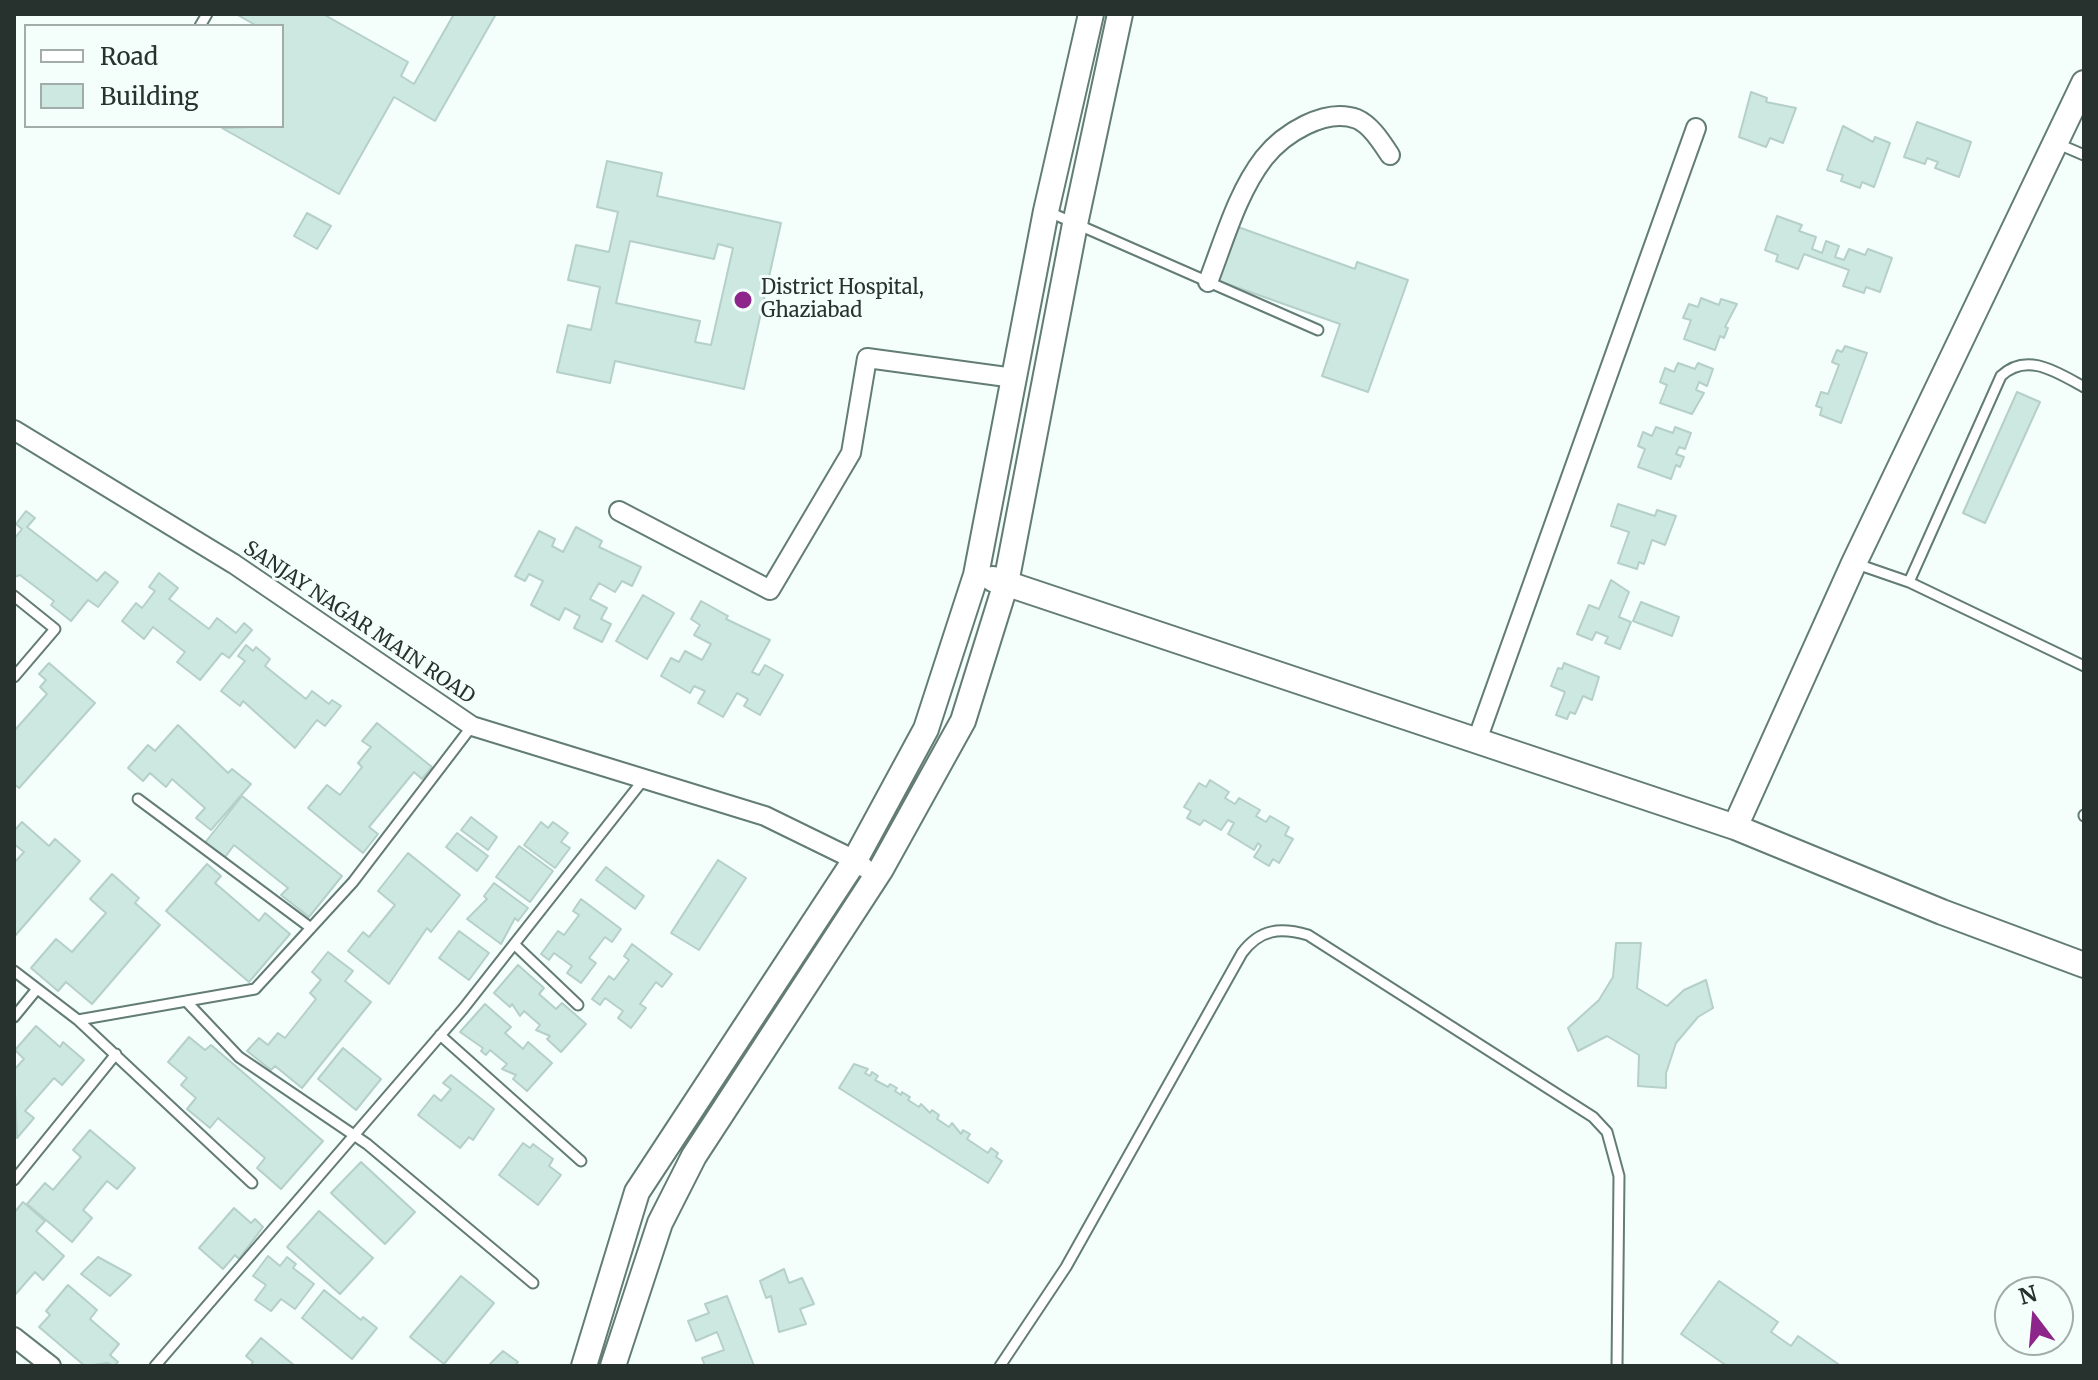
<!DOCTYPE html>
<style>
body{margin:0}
#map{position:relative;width:2098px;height:1380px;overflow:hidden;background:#f4fffc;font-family:Merriweather,serif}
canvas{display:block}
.frame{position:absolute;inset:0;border:16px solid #27322f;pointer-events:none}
.legend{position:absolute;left:24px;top:24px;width:260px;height:104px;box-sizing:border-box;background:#f4fffc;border:2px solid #a2adaa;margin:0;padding:10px 14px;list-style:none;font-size:24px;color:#27322f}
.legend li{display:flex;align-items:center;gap:16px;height:40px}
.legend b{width:40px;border:2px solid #a2adaa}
.north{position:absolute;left:1994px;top:1276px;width:80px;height:80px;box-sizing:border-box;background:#f4fffc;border:2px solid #a2adaa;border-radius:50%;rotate:344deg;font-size:22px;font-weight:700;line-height:32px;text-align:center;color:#27322f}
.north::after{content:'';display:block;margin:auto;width:28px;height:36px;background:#8d258a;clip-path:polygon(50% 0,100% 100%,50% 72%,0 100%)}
</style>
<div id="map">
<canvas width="2098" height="1380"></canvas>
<div class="frame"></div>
<ul class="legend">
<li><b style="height:10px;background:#fff"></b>Road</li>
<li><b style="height:22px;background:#cde8e1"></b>Building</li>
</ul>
<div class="north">N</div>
</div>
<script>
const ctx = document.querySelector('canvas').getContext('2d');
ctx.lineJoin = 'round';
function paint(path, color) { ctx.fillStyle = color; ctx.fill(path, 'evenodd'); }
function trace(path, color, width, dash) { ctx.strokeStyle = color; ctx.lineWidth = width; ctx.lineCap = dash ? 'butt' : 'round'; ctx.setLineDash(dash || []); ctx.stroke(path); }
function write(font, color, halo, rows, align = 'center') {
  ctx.font = font + ' Merriweather,serif'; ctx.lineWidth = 6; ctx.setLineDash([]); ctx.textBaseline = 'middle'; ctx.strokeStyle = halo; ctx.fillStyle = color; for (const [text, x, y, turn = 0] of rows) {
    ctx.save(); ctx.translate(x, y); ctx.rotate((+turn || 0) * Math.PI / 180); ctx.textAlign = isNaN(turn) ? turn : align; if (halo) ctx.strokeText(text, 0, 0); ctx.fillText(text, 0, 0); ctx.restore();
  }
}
const building = new Path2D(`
 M 236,14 L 323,14 L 408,62 L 401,76 L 414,84 L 454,14 L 496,14 L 435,121 L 394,97 L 339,194 L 222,128 L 282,126 L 282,26 L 257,26 Z
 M 1751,92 L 1767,98 L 1766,102 L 1796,108 L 1783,143 L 1770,138 L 1766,147 L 1739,137 Z
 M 1917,122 L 1971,142 L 1959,177 L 1935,168 L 1938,162 L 1927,158 L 1925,164 L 1904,157 Z
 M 1843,126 L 1873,142 L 1875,137 L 1890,143 L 1874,187 L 1862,182 L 1860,188 L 1841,181 L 1843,175 L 1827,170 Z
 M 607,161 L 662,173 L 657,196 L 781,223 L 744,389 L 615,361 L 610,383 L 557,372 L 568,325 L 591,330 L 600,287 L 568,280 L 576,245 L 609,252 L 618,212 L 597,207 ZM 630,241 L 714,259 L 718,244 L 733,248 L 711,345 L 695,342 L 700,321 L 616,303 Z
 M 307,213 L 331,226 L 317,249 L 294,236 Z
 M 1777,216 L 1802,225 L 1799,231 L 1816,237 L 1812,249 L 1822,253 L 1826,241 L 1839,246 L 1835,257 L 1844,260 L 1849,249 L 1865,255 L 1868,249 L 1892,258 L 1880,292 L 1866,287 L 1864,293 L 1843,286 L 1849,270 L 1804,254 L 1798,269 L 1776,261 L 1778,255 L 1765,250 Z
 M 1238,227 L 1355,269 L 1357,262 L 1408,280 L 1368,392 L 1322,376 L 1340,324 L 1219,281 Z
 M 1701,298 L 1719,305 L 1721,299 L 1737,304 L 1725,327 L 1728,328 L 1724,338 L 1720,336 L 1715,350 L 1684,339 L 1691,320 L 1683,318 L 1689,304 L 1698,307 Z
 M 1845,346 L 1867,353 L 1841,423 L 1820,415 L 1822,408 L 1816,406 L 1821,392 L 1828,394 L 1839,365 L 1832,362 L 1837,350 L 1842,352 Z
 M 1678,363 L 1695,369 L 1698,363 L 1713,369 L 1707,386 L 1699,382 L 1696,390 L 1704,393 L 1692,414 L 1660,403 L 1667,385 L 1660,382 L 1665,368 L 1674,372 Z
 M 2017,392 L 2040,402 L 1985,523 L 1963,513 Z
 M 1656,427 L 1673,433 L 1675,427 L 1691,433 L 1685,449 L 1679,447 L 1676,454 L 1684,457 L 1680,467 L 1676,465 L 1671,479 L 1638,467 L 1645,449 L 1638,446 L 1643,432 L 1652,436 Z
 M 1618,504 L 1655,516 L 1657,510 L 1676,516 L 1665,545 L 1652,540 L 1644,564 L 1639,562 L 1637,569 L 1618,563 L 1629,532 L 1611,526 Z
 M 26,511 L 35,518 L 27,527 L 97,581 L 105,572 L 118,582 L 98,607 L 88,600 L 71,621 L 51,605 L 54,601 L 20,575 L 14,577 L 14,539 L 22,529 L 16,524 Z
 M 576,527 L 602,541 L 599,547 L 641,567 L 632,586 L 622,581 L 615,592 L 599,583 L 590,599 L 607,608 L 601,619 L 611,624 L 602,642 L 574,628 L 580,616 L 565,608 L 559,620 L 531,605 L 543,581 L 529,574 L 525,581 L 515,576 L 539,531 L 555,539 L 552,546 L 563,552 Z
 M 159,573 L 178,588 L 169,599 L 209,629 L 217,618 L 236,633 L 244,623 L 252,630 L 229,658 L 222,653 L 200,680 L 177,662 L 185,652 L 153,627 L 144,639 L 122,621 L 136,603 L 142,608 L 155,591 L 149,587 Z
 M 1611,580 L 1629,592 L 1619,617 L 1631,622 L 1620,649 L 1605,643 L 1608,637 L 1596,632 L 1592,640 L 1577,634 L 1589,605 L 1599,609 Z
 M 643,595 L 674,613 L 647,659 L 616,641 Z
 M 701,601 L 728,616 L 726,619 L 770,640 L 752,672 L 759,675 L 765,665 L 783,675 L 760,715 L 744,706 L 748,699 L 737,693 L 723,717 L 698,703 L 705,691 L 694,686 L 690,693 L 661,676 L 671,658 L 679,662 L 685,651 L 702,660 L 711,644 L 694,635 L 700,625 L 691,619 Z
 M 1641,602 L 1679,617 L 1672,636 L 1633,621 Z
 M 246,645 L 253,651 L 256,647 L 270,659 L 265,666 L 306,699 L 312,691 L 329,704 L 332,700 L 341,706 L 325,726 L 317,720 L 295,748 L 243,701 L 240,706 L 221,691 L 245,661 L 238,656 Z
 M 49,663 L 95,703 L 19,788 L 14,784 L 14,731 L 47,694 L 40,687 L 46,680 L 39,674 Z
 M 1564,663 L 1599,677 L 1592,700 L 1583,696 L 1575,714 L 1570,712 L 1567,719 L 1556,715 L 1565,692 L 1551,686 L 1558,668 L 1562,669 Z
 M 377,723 L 432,767 L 422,779 L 414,772 L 369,827 L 378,834 L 363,853 L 308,808 L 327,785 L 340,795 L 362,767 L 358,763 L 371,747 L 362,741 Z
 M 178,725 L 228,773 L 232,769 L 251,784 L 211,830 L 196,818 L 205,808 L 172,779 L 166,787 L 150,773 L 143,781 L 128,768 L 148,745 L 155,751 Z
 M 1210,780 L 1229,792 L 1225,798 L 1235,804 L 1239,798 L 1260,810 L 1256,816 L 1266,822 L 1270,816 L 1289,827 L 1285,835 L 1293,839 L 1279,863 L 1273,859 L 1269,866 L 1254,857 L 1261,846 L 1258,843 L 1254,850 L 1228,834 L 1234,823 L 1228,820 L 1221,830 L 1204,820 L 1200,825 L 1187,818 L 1191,811 L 1184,807 L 1199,783 L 1206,787 Z
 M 242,796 L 342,876 L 309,917 L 281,895 L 288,888 L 234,845 L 223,860 L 204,844 Z
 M 471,817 L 497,837 L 488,850 L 461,830 Z
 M 22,822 L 49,846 L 55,839 L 80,861 L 14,937 L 14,863 L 24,852 L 14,844 L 14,831 Z
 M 541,822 L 548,828 L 553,822 L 568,833 L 561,842 L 570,848 L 555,868 L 524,845 Z
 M 457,833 L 488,856 L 477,871 L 446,847 Z
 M 519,846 L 553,871 L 530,902 L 496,877 Z
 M 408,853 L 460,895 L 431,932 L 427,928 L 389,984 L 348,951 L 363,932 L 369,937 L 395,905 L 378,891 Z
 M 718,860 L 746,878 L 699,950 L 671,933 Z
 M 207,864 L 221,876 L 215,883 L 259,921 L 265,913 L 290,934 L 249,982 L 166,911 Z
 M 606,867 L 644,896 L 635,909 L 596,880 Z
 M 112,874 L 139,898 L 135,903 L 160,925 L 92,1004 L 66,982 L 58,991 L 31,968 L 56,939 L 72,952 L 106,913 L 90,899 Z
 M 494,883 L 528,908 L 518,921 L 515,918 L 501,944 L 467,919 L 487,899 L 484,896 Z
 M 581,899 L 621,929 L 612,942 L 605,937 L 589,958 L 596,963 L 581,983 L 567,973 L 572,966 L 554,953 L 549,960 L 541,954 L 558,931 L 564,935 L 579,915 L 573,911 Z
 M 459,931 L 489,953 L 469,980 L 439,958 Z
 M 1616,943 L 1641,943 L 1637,988 L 1667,1006 L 1684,990 L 1706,980 L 1713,1008 L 1698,1017 L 1676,1043 L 1666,1073 L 1666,1088 L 1638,1086 L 1639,1055 L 1607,1036 L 1578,1051 L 1568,1028 L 1599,1000 L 1613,977 Z
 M 632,944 L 672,974 L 662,987 L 656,982 L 640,1004 L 646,1008 L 631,1028 L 618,1018 L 623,1011 L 605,998 L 600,1005 L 592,999 L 609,976 L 614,980 L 629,960 L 624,956 Z
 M 328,952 L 353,971 L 345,981 L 371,1002 L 302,1088 L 275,1066 L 271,1070 L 247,1051 L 259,1038 L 268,1045 L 278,1033 L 285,1038 L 316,999 L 310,993 L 321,980 L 312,972 Z
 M 518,965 L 544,988 L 539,994 L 556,1009 L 562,1003 L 586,1024 L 561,1052 L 547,1039 L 550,1036 L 536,1030 L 540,1025 L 524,1011 L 520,1016 L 512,1004 L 510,1007 L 494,993 Z
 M 485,1004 L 511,1027 L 505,1033 L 523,1049 L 528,1042 L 552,1063 L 527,1091 L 513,1079 L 516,1075 L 502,1069 L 507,1064 L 490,1050 L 486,1055 L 481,1051 L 483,1048 L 460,1032 Z
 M 36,1026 L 60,1047 L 63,1042 L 84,1060 L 62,1085 L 54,1078 L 25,1111 L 34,1118 L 17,1138 L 14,1070 L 24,1059 L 15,1050 Z
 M 189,1037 L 205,1050 L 211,1045 L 323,1141 L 281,1189 L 257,1168 L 265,1158 L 218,1118 L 210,1128 L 187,1109 L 196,1098 L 181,1085 L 187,1078 L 168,1062 Z
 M 343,1048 L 381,1079 L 356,1110 L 318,1079 Z
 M 854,1064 L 868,1069 L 865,1073 L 870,1076 L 872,1072 L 878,1076 L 875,1080 L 888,1087 L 890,1084 L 897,1088 L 895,1091 L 901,1095 L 902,1092 L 910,1097 L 908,1100 L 919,1107 L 921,1104 L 930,1113 L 932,1110 L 939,1115 L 937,1119 L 949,1127 L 952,1123 L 961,1134 L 963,1130 L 970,1134 L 967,1139 L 988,1153 L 991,1148 L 998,1153 L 996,1157 L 1002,1161 L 988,1183 L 839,1088 Z
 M 451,1075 L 494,1109 L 473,1140 L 469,1137 L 460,1148 L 418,1115 L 434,1095 L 441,1101 L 451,1089 L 443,1083 Z
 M 90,1130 L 135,1168 L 117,1189 L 107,1181 L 83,1210 L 92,1218 L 72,1242 L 27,1204 L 45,1183 L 53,1190 L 81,1157 L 73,1150 Z
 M 523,1143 L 530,1148 L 533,1144 L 553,1159 L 549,1166 L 561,1175 L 538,1205 L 499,1175 Z
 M 361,1162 L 415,1212 L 385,1244 L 331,1193 Z
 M 23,1202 L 45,1221 L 36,1231 L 64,1256 L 43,1280 L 35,1272 L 14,1296 L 14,1213 Z
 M 234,1208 L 251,1223 L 255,1219 L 263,1227 L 239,1259 L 235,1255 L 223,1269 L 199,1248 Z
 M 319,1211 L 373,1258 L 340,1294 L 287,1247 Z
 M 268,1256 L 280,1266 L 287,1257 L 296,1264 L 293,1268 L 314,1284 L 295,1309 L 281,1299 L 271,1311 L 255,1300 L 266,1285 L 253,1276 Z
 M 98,1257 L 131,1275 L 110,1296 L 81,1274 Z
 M 784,1269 L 789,1283 L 802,1278 L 814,1304 L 800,1309 L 806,1324 L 779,1332 L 771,1296 L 766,1298 L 760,1281 Z
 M 461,1276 L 494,1303 L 444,1364 L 410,1337 Z
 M 1719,1281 L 1778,1322 L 1771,1332 L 1791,1346 L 1798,1336 L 1841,1366 L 1727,1366 L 1681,1334 Z
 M 68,1285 L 97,1310 L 90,1319 L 119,1344 L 110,1355 L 118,1362 L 114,1366 L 107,1363 L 85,1366 L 39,1327 L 50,1315 L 46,1311 Z
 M 324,1290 L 361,1320 L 363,1317 L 377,1328 L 352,1359 L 302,1318 Z
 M 727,1296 L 754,1366 L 705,1366 L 702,1358 L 724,1350 L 717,1332 L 696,1341 L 688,1321 L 709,1313 L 705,1304 Z
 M 261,1338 L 295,1366 L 250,1366 L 253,1362 L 246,1356 Z
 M 503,1351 L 518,1362 L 515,1366 L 488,1366 Z`);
paint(building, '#cde8e1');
trace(building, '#b5cfc9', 2);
const service = new Path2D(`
 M 200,26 L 207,14
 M 2056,143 L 2084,155
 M 1049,212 L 1318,330
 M 1854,563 L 1909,582 L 2084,666
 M 1909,582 L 2001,376 C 2027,351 2058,373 2084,387
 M 14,596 L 55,629 L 14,677
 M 138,799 L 311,928
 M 2084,815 L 2084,816
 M 514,944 L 578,1005
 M 14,971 L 78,1020 L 255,989 L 353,882 L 472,726
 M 186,1001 L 239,1057 L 367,1144 L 533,1283
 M 14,1017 L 37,989
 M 78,1020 L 252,1183
 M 440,1035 L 581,1161
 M 14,1180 L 116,1054
 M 155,1366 L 463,1009 L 644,779
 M 1000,1366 L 1066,1267 L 1242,953 C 1260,929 1280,927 1308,935 L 1593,1117 L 1607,1132 L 1619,1176 L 1617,1366`);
const minor = new Path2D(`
 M 1208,282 C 1224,241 1237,193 1264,158 C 1283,134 1325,107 1357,119 C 1371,125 1382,143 1390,155
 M 14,430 L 234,564 L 472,726 L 765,816 L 855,860 L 865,868
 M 619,511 L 770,590 L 851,453 L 867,358 L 1014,378
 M 1476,743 L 1696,128
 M 14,1337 L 51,1366`);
const tertiary = new Path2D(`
 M 993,579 L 1735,827 L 1942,912 L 2084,965
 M 1735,827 L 1854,563 L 2084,83
 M 584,1366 L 637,1192 L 855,860 L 926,729 L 976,575 L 1046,211 L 1091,14
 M 613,1366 L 660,1223 L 694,1156 L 881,869 L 963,721 L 1006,583 L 1075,224 L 1120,14`);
trace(service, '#637c76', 13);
trace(minor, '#637c76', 22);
trace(tertiary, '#637c76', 28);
trace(service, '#fff', 9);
trace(minor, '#fff', 18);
trace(tertiary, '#fff', 24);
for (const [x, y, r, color] of [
 [743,300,10,"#8d258a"]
]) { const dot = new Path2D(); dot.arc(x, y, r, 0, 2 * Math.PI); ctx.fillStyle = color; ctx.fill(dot); trace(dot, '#f4fffc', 3); }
write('20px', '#27322f', '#f4fffc', [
 ["District Hospital,",761,288],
 ["Ghaziabad",761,311]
], 'left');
write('20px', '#27322f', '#f4fffc', [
 ["SANJAY NAGAR MAIN ROAD",359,623,34]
]);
</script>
